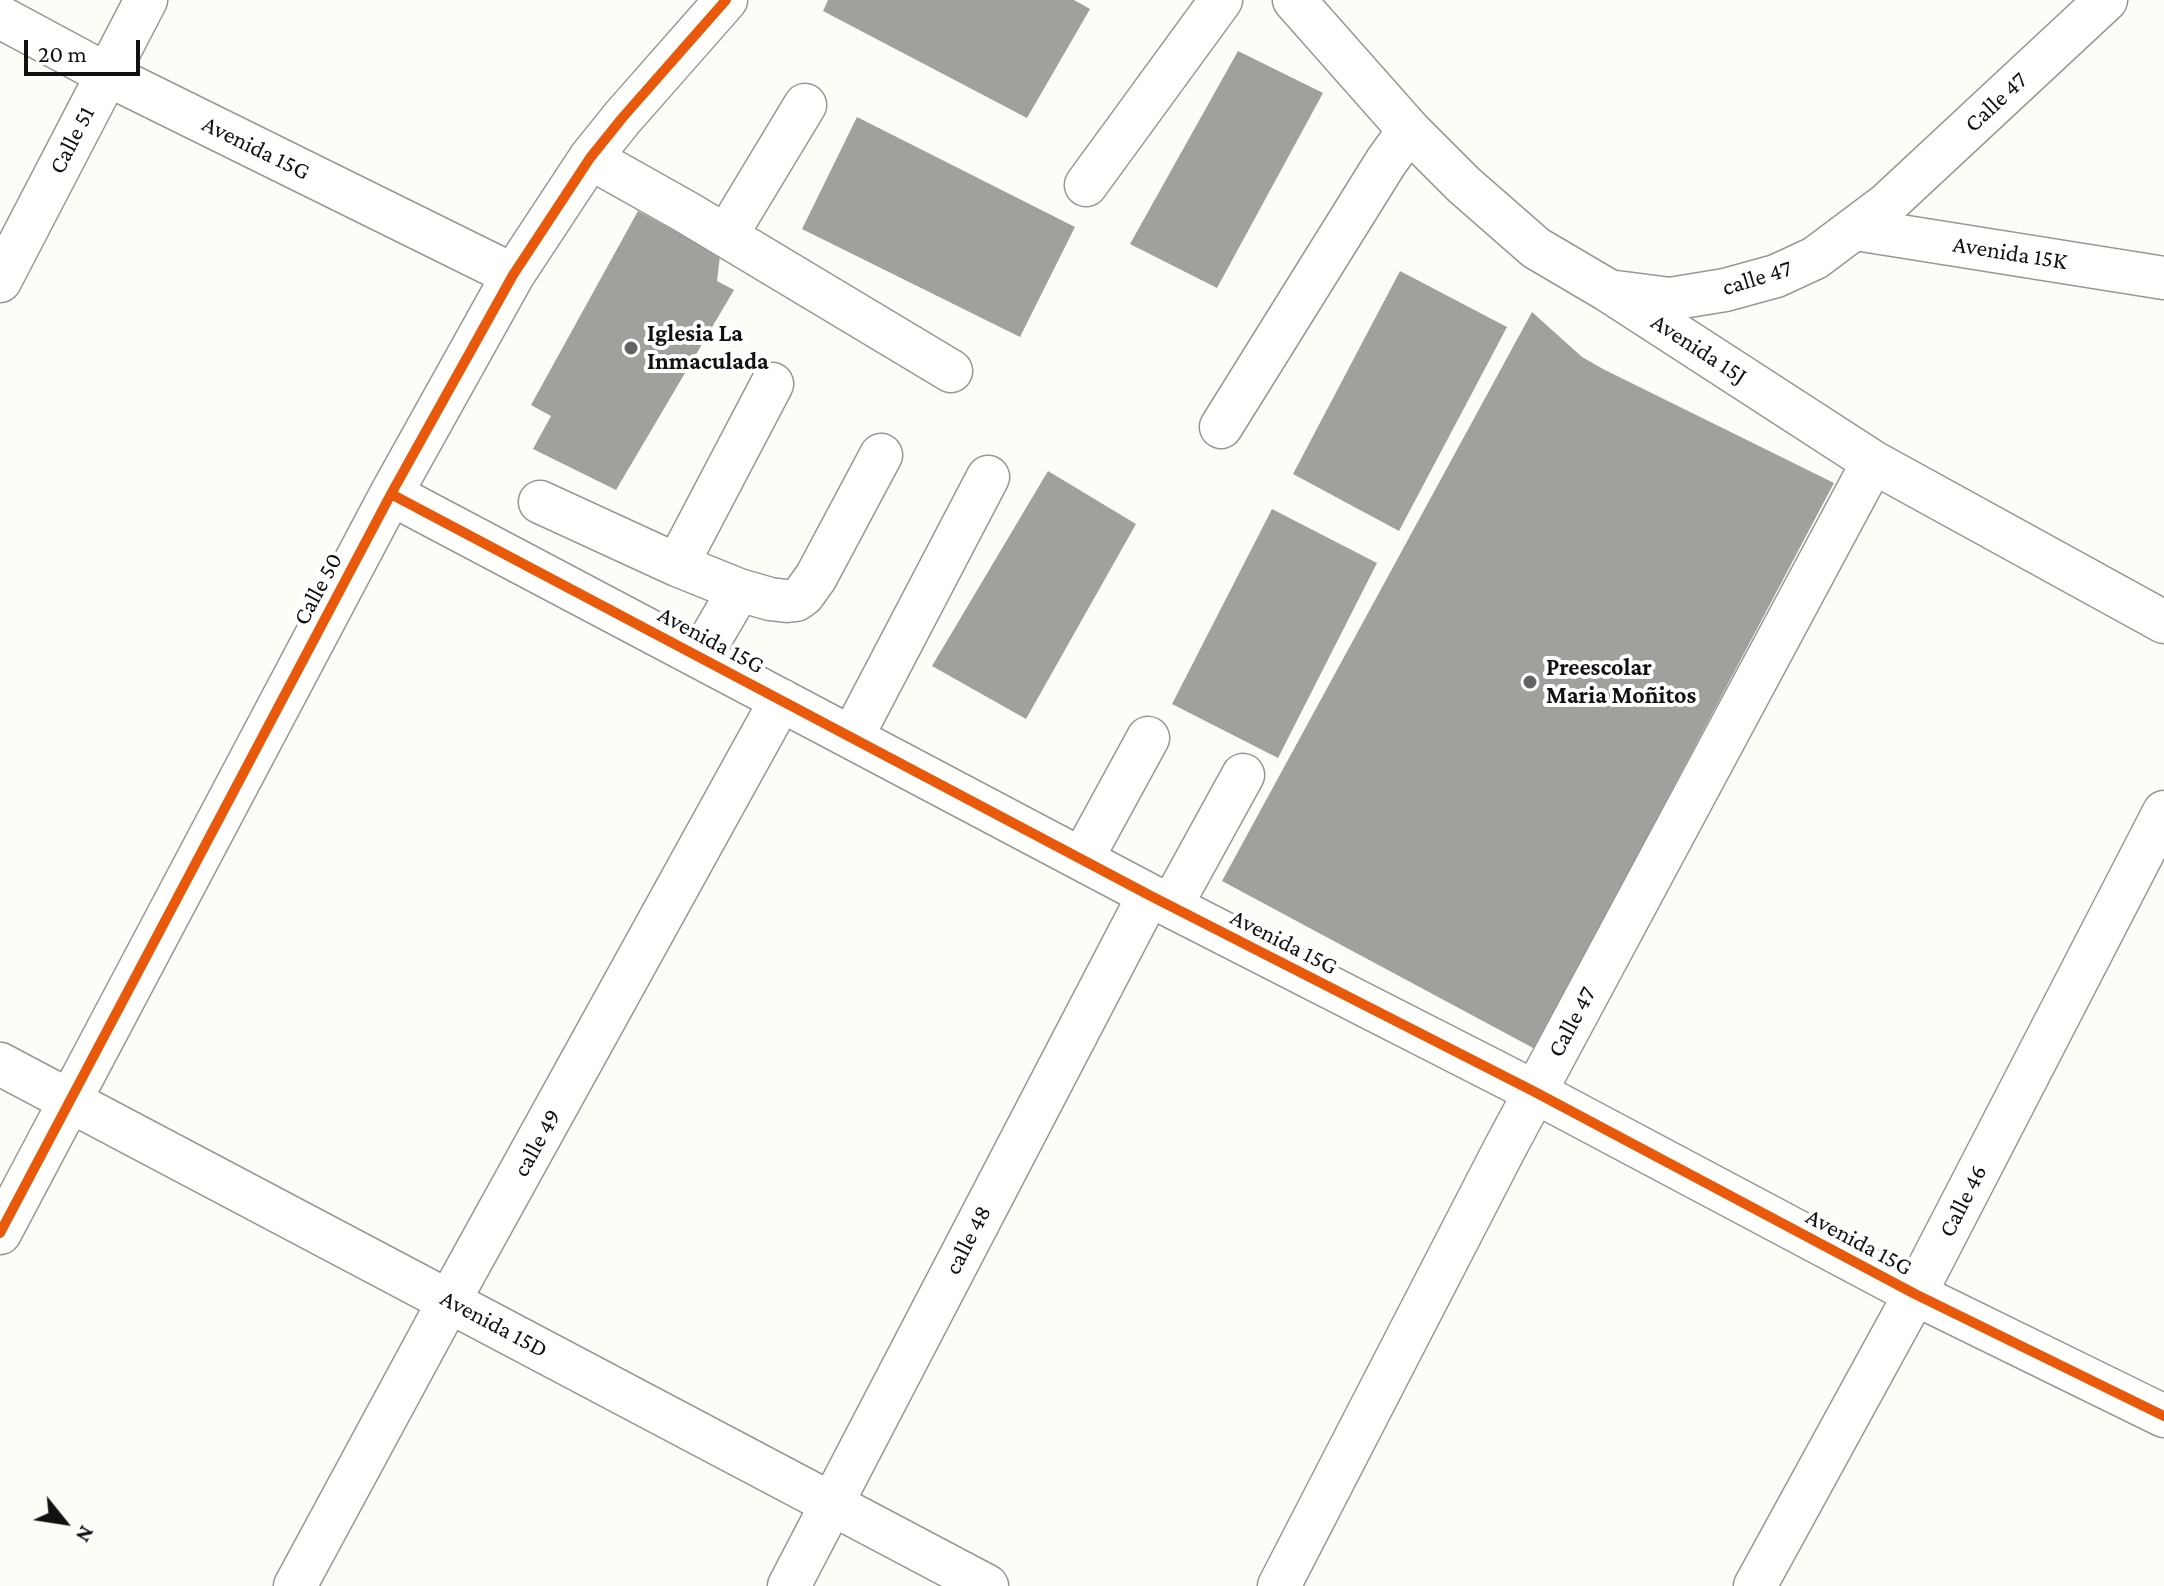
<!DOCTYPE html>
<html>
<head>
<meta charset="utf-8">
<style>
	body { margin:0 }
	#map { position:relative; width:2164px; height:1586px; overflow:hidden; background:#fcfdf7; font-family:"Crimson Pro",serif }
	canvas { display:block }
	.north { position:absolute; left:24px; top:1482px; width:80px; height:80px; -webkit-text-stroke:6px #fff; paint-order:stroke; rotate:120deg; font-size:22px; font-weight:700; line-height:32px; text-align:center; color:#111 }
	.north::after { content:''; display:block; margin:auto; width:28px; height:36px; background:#111; clip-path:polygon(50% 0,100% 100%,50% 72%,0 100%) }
	.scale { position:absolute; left:24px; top:40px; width:116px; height:36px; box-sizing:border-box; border:4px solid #111; border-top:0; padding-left:10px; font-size:24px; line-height:28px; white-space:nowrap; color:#111; -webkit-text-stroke:6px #fff; paint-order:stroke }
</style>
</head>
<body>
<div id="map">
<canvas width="2164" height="1586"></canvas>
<div class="north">N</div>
<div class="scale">20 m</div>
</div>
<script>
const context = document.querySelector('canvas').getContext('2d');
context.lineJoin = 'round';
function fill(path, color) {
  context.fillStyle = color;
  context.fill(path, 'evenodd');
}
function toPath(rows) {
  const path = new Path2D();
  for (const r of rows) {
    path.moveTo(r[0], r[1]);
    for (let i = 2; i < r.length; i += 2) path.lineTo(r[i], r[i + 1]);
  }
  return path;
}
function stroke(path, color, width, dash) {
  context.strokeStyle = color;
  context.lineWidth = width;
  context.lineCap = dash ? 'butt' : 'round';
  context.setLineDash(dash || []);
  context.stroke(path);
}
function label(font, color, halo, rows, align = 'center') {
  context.font = font + ' "Crimson Pro",serif';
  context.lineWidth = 8;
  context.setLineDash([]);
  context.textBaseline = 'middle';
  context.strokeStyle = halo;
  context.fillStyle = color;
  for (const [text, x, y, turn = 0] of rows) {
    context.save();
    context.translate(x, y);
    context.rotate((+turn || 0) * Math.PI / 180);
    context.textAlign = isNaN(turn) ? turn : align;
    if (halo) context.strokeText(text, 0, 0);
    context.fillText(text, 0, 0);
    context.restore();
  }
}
fill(toPath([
	[828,0,1074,0,1090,9,1027,118,823,11],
	[1238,51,1323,93,1217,288,1130,244],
	[857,117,1075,227,1020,337,802,229],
	[638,211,720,256,717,281,734,290,616,490,533,449,551,416,531,405],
	[1400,271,1507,327,1399,531,1293,474],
	[1532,312,1582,357,1603,369,1834,483,1535,1049,1222,881],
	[1048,471,1136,524,1026,719,932,666],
	[1272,509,1377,563,1278,758,1172,704]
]), '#a0a09c');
const minor = toPath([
	[1294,0,1409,130,1464,185,1536,248,1609,291,1873,462,2164,622],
	[0,17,106,74,513,275],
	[590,158,686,212,951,371],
	[1086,185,1221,0],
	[1856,229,2164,278],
	[726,236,805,105],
	[0,281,146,0],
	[1616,292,1670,299,1725,290,1776,276,1815,258,1887,204,2106,0],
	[1221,427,1386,162,1409,130],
	[391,494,1149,895,1535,1092,1915,1294,2164,1416],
	[540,502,677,565,739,590,770,599,787,601,796,600,803,595,816,577,881,455],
	[677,565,772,384],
	[700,657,739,590],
	[852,737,988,477],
	[1082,859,1148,738],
	[1171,906,1243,775],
	[0,1064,987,1586],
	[0,1233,391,494,513,275,590,158,623,117,726,0],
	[295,1586,449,1301,781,700],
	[789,1586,1149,895],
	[1279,1586,1505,1148,1873,462],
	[1755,1586,1915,1294,2164,812]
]);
stroke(minor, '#979795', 45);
stroke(minor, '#fffffe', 42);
stroke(toPath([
	[391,494,1149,895,1535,1092,1915,1294,2164,1416],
	[0,1233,391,494,513,275,590,158,623,117,726,0]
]), '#e8590c', 10);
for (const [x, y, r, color] of [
	[631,348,8,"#636462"],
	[1530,682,8,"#636462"]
]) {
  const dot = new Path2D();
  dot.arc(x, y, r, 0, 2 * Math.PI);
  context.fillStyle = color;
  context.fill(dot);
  stroke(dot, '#fff', 3);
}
label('24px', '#111', '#fff', [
	["Calle 47",1996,102,-43],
	["Calle 51",72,140,-63],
	["Avenida 15G",256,148,26],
	["Avenida 15K",2010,253,9],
	["calle 47",1757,278,-17],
	["Avenida 15J",1699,349,33],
	["Calle 50",318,589,-62],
	["Avenida 15G",711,640,28],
	["Avenida 15G",1284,942,27],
	["Calle 47",1572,1022,-62],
	["calle 49",537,1143,-61],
	["Calle 46",1963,1201,-63],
	["calle 48",968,1240,-63],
	["Avenida 15G",1859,1242,28],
	["Avenida 15D",494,1324,28]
]);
label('bold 24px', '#111', '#fff', [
	["Iglesia La",647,334],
	["Inmaculada",647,362],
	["Preescolar",1546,668],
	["Maria Moñitos",1546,696]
], 'left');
</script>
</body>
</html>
